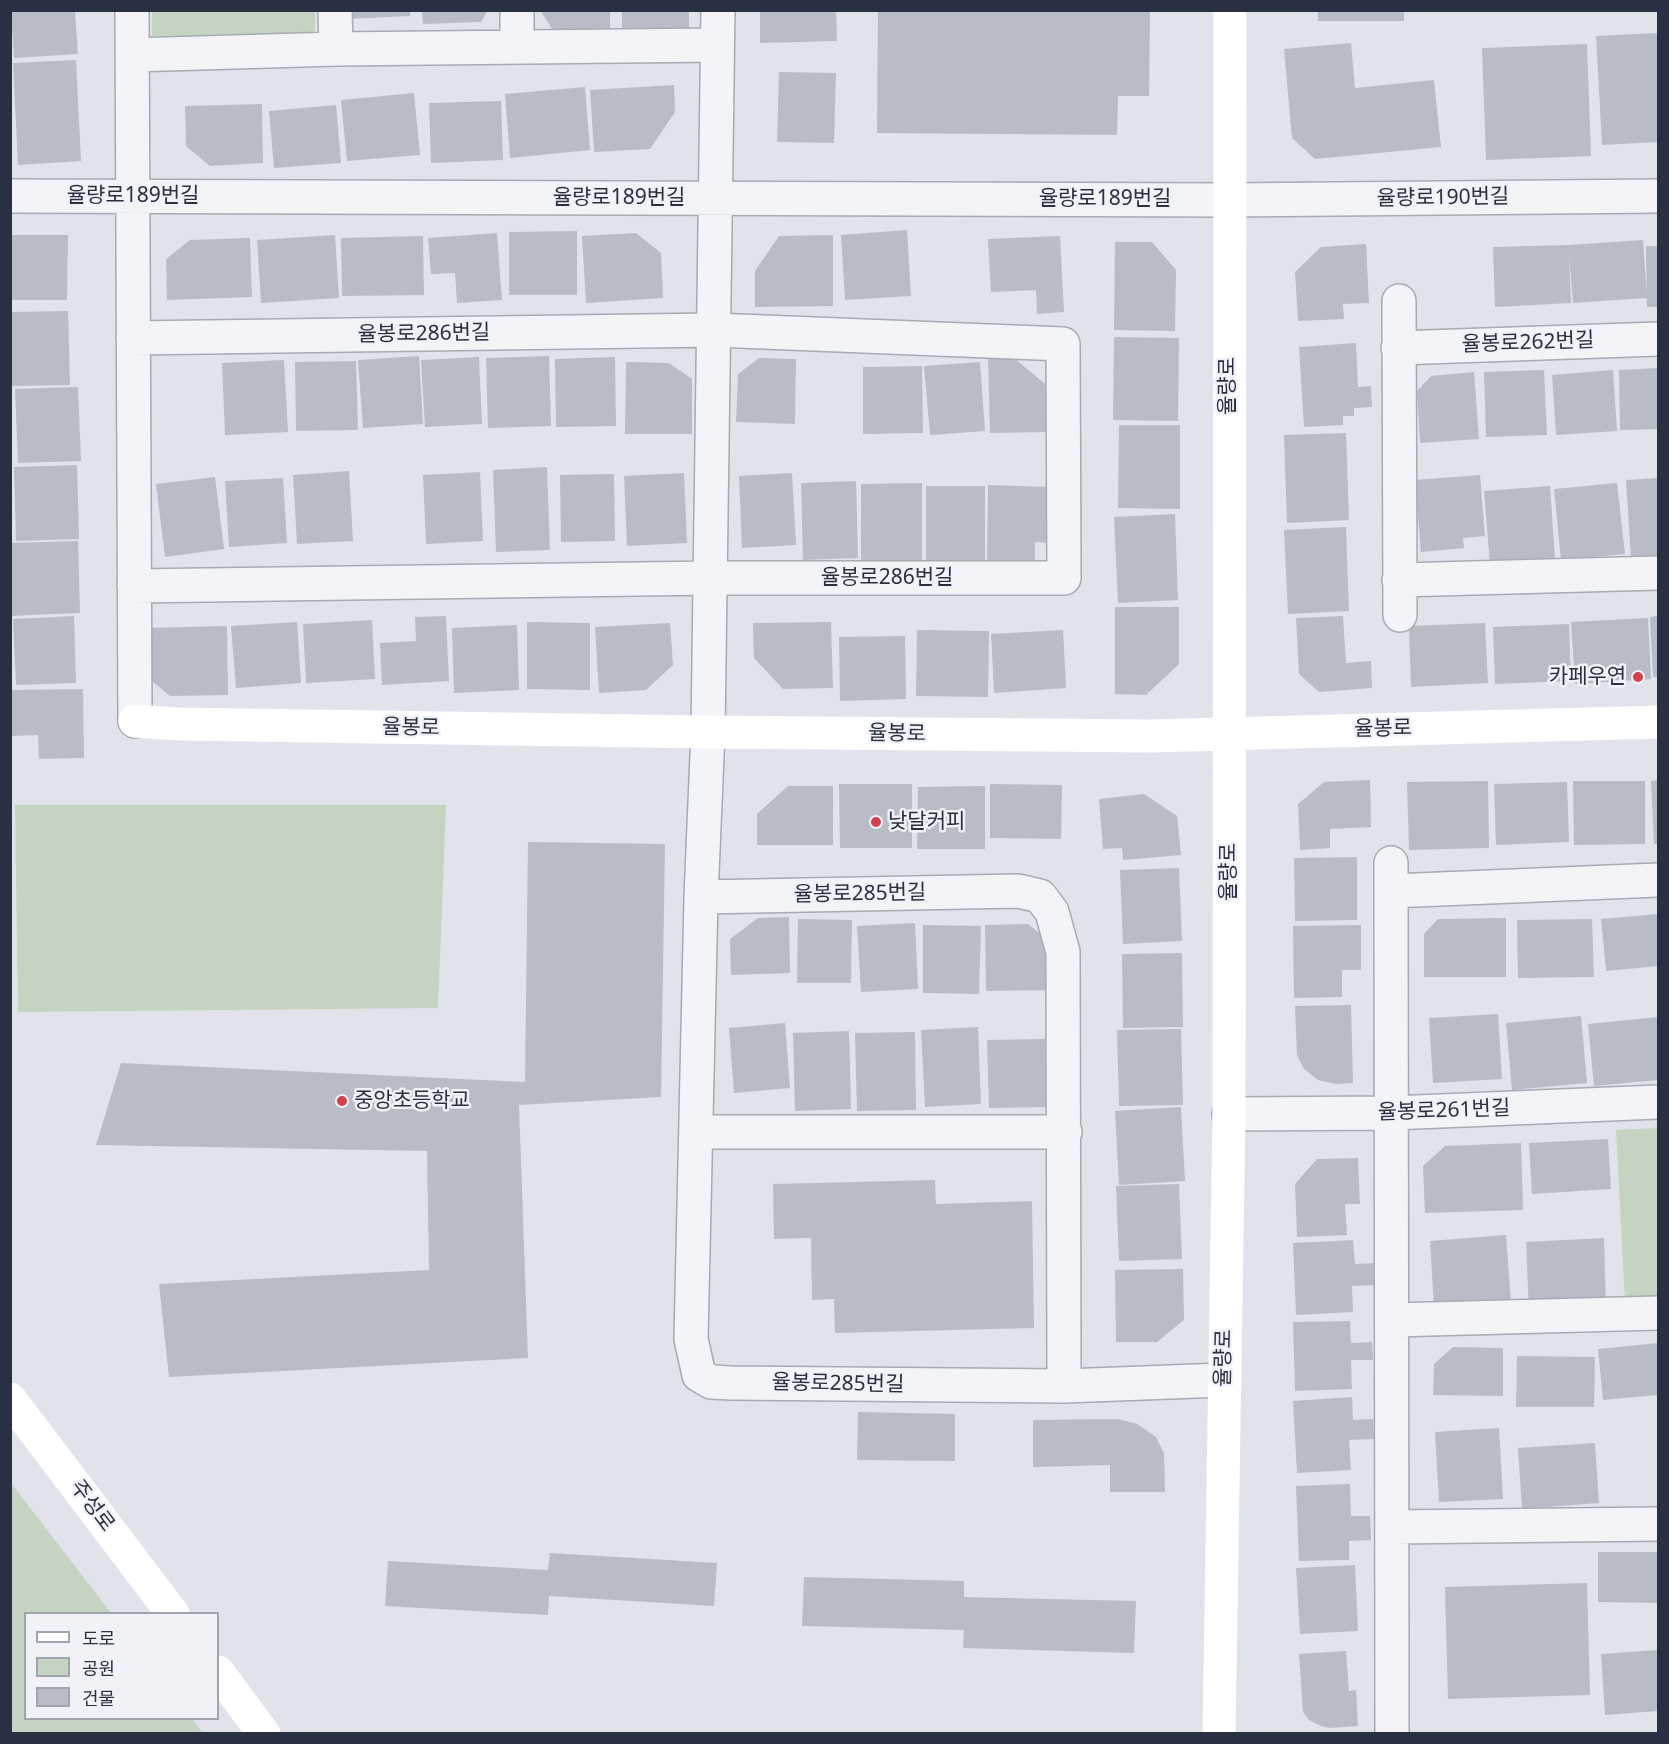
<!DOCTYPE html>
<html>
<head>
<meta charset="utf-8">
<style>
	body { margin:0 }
	#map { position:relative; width:1669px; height:1744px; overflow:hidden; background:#e0e3ea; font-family:"Noto Sans","Noto Sans KR",sans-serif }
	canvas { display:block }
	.frame { position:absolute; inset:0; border:12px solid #283042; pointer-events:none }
	.legend { position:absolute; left:24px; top:1612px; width:195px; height:108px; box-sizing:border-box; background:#f0f2f7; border:2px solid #a0a4af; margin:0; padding:8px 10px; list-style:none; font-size:18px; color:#283042 }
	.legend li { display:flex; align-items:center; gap:12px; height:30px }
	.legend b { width:30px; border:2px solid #a0a4af }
</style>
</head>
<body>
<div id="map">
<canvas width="1669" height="1744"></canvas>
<div class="frame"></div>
<ul class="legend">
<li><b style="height:8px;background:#fff"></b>도로</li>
<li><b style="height:16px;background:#c4d4c1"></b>공원</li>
<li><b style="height:16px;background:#b7bcc7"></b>건물</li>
</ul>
</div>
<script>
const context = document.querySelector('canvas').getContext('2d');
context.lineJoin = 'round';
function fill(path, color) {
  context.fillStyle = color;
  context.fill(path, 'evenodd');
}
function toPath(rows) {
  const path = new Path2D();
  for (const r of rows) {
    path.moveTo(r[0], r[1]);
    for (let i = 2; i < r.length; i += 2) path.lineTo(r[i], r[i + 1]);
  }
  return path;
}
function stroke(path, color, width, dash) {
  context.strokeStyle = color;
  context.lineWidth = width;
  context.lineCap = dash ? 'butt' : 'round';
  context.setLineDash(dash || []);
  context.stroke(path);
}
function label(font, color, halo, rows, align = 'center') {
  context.font = font + ' "Noto Sans","Noto Sans KR",sans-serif';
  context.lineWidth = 5;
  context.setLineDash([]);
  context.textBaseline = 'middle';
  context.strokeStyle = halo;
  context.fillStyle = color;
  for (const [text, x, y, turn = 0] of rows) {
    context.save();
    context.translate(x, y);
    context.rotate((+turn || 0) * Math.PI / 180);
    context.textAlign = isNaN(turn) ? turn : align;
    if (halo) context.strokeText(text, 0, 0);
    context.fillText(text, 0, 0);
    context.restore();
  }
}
fill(toPath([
	[152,11,315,11,315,37,152,39],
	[15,805,446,805,438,1008,18,1012],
	[1658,1128,1658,1299,1625,1301,1616,1130],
	[11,1483,111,1613,26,1614,26,1718,192,1719,203,1733,11,1733]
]), '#c4d4c1');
fill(toPath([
	[11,10,75,10,78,54,14,58],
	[346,10,410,10,410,16,346,19],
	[422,10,488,10,481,22,423,24],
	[540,10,610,10,610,28,553,30],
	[622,10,689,10,689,29,622,32],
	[760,10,836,10,837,41,760,43],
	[878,10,1150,10,1149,96,1118,96,1117,135,877,133],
	[1318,10,1404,10,1404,21,1318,21],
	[1658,33,1658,142,1602,145,1596,36],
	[1351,43,1355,88,1434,80,1441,147,1315,159,1292,138,1284,49],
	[1587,44,1591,156,1486,160,1482,48],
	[76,60,81,161,18,165,13,63],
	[779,72,836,73,834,143,777,142],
	[674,85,675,112,650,149,594,152,590,90],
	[585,87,590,150,510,158,505,94],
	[414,93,420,155,347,161,341,100],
	[501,101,503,160,431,163,429,103],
	[262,104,263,163,210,166,186,146,185,106],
	[336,105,341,163,274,168,269,111],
	[907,230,911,296,845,300,841,235],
	[577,231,577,295,509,295,509,232],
	[497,233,502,300,457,303,455,273,431,274,428,238],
	[636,233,661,253,663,298,586,303,582,236],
	[10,235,68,235,67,300,10,300],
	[335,235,339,298,261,303,257,240],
	[833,235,833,306,755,307,755,271,779,236],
	[423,236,424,295,342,296,341,238],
	[1060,236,1064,312,1037,314,1036,290,991,292,988,239],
	[250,238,252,297,167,300,166,259,190,240],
	[1643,240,1647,298,1573,303,1569,255,1571,303,1495,307,1493,247,1568,245],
	[1115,242,1152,242,1176,270,1175,331,1114,330],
	[1366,244,1369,303,1343,304,1344,319,1298,321,1295,272,1321,247],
	[1646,246,1658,246,1658,307,1647,307],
	[68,311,70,385,10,386,10,312],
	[1114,337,1179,338,1178,421,1113,420],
	[1356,343,1358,387,1371,386,1372,407,1354,408,1354,416,1343,416,1343,425,1304,427,1299,347],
	[419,356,423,424,363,428,358,360],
	[549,356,551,426,488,428,486,358],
	[479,357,482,424,425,427,421,360],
	[615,357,616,426,556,427,555,359],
	[759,358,796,359,795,424,736,422,738,374],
	[1014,358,1051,389,1052,432,990,433,988,359],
	[284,360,288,432,225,435,222,363],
	[356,361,358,430,296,431,295,362],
	[626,362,669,363,692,379,692,434,625,434],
	[980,362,985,431,930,435,924,366],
	[922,366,923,433,863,434,863,367],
	[1658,368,1658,429,1620,430,1619,370],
	[1544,370,1547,435,1486,437,1484,372],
	[1613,370,1617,431,1556,435,1552,375],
	[1474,372,1479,439,1420,443,1417,391,1431,376],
	[78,387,81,461,18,463,15,389],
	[1119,425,1180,425,1180,509,1118,508],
	[1346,433,1349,520,1287,523,1284,435],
	[77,465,79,539,16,541,14,467],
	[547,467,550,550,496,552,493,470],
	[349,471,353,541,297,544,293,475],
	[480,472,483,541,426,544,423,475],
	[684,473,687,543,627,546,624,476],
	[792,473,796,545,742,548,739,476],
	[614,474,615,541,561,542,560,475],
	[1480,475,1485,536,1463,538,1464,548,1421,552,1415,480],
	[215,477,224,549,165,557,156,484],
	[283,478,287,543,229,547,225,481],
	[1658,478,1658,557,1631,558,1626,480],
	[856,481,858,558,803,560,801,483],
	[922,483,922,561,861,561,861,484],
	[1617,483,1625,554,1561,560,1554,489],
	[988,485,1052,487,1051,543,1035,542,1035,566,987,565],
	[926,486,985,486,985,563,926,563],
	[1550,486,1555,559,1490,564,1484,491],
	[1175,514,1178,600,1118,603,1114,517],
	[1346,527,1349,611,1288,614,1284,530],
	[78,541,80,613,10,616,10,543],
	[1115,607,1179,607,1179,664,1146,695,1115,694],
	[74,616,76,683,16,685,13,619],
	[446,616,449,681,382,685,380,643,416,641,415,617],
	[1343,616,1346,663,1371,661,1372,688,1319,692,1299,674,1296,618],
	[1658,616,1658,677,1653,677,1650,617],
	[1648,618,1651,679,1575,684,1571,622],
	[372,620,375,679,306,683,303,624],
	[297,622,301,683,236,688,231,626],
	[527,622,590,623,590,690,527,689],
	[831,622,833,688,783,689,754,658,753,623],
	[670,623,673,665,646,690,599,693,595,627],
	[1485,623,1488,683,1411,687,1409,626],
	[1569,624,1571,681,1495,684,1493,627],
	[517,625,519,690,454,693,452,628],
	[227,626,228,695,170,696,147,677,146,628],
	[917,630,989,631,988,697,916,696],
	[1063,630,1066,688,994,693,991,634],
	[905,636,906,699,840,701,839,637],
	[83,689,84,758,39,759,38,735,10,736,10,690],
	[1370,780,1371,827,1330,829,1330,848,1300,850,1298,804,1324,782],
	[1658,780,1658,844,1654,844,1651,781],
	[1488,781,1489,848,1409,850,1407,782],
	[1573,781,1645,781,1645,844,1574,845],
	[1567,782,1569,842,1496,845,1494,784],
	[839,784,912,784,912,848,840,848],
	[990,784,1062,785,1061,839,990,838],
	[788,786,833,786,833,845,757,845,757,814],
	[985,786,985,849,917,849,918,787],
	[1144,794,1177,816,1181,855,1123,860,1122,848,1103,849,1099,799],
	[528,842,665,844,661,1097,519,1105,528,1358,169,1377,159,1284,429,1270,427,1151,96,1145,121,1063,525,1082],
	[1357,857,1357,920,1295,921,1294,858],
	[1179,868,1182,941,1123,944,1120,870],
	[1658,914,1658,966,1606,971,1601,919],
	[789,917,790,973,731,975,730,939,758,918],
	[1506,918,1506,977,1424,977,1424,934,1438,919],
	[798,919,852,920,851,983,797,983],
	[1592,919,1594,977,1518,978,1517,920],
	[915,923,918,989,861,992,857,926],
	[1028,924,1050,941,1051,990,986,991,985,925],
	[923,925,981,926,979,994,923,993],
	[1361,925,1361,970,1342,970,1342,997,1294,998,1293,926],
	[1182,953,1183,1027,1123,1028,1122,954],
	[1351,1005,1353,1083,1336,1084,1318,1080,1304,1069,1297,1055,1295,1006],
	[1498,1014,1502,1079,1433,1083,1429,1018],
	[1581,1016,1587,1083,1512,1090,1506,1023],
	[1658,1017,1658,1080,1594,1086,1588,1024],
	[785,1023,790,1088,734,1093,729,1028],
	[978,1027,981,1104,925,1107,921,1030],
	[1181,1029,1183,1105,1119,1106,1117,1030],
	[849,1031,851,1109,795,1111,793,1033],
	[915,1032,916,1110,857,1111,855,1033],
	[1045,1039,1046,1107,989,1108,987,1040],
	[1181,1107,1185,1181,1119,1185,1115,1111],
	[1608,1139,1611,1189,1532,1194,1529,1143],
	[1521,1143,1523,1210,1425,1213,1423,1166,1445,1146],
	[1358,1158,1360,1204,1345,1204,1347,1235,1297,1237,1295,1184,1317,1159],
	[935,1180,936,1204,1032,1201,1034,1328,835,1333,834,1299,812,1300,811,1238,774,1239,773,1184],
	[1179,1184,1182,1259,1119,1261,1116,1186],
	[1506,1235,1511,1302,1434,1308,1430,1241],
	[1604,1238,1606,1308,1529,1311,1526,1242],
	[1353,1240,1355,1264,1377,1263,1378,1285,1352,1286,1353,1312,1296,1315,1293,1243],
	[1183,1269,1184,1320,1157,1342,1116,1342,1115,1270],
	[1350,1321,1351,1343,1372,1342,1373,1360,1351,1360,1352,1389,1295,1391,1293,1322],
	[1658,1343,1658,1395,1603,1400,1598,1349],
	[1453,1347,1503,1348,1503,1396,1433,1395,1434,1364],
	[1517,1356,1595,1357,1594,1407,1516,1407],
	[1352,1397,1353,1420,1373,1419,1374,1439,1349,1440,1351,1470,1297,1473,1293,1401],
	[858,1412,955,1414,955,1461,857,1460],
	[1118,1419,1137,1424,1156,1437,1164,1453,1165,1492,1110,1492,1110,1465,1033,1467,1033,1420],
	[1499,1428,1503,1499,1439,1502,1435,1432],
	[1595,1443,1599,1503,1522,1509,1518,1448],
	[1350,1484,1351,1516,1370,1516,1371,1540,1349,1541,1349,1560,1299,1561,1296,1486],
	[1598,1552,1658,1552,1658,1603,1598,1602],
	[550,1553,717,1563,714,1606,549,1596,548,1615,385,1606,388,1561,548,1570],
	[1355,1565,1358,1631,1300,1634,1296,1568],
	[804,1577,964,1581,964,1597,1136,1601,1134,1653,963,1648,964,1630,802,1626],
	[1587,1583,1590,1695,1448,1699,1445,1587],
	[1658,1650,1658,1711,1605,1715,1601,1654],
	[1346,1651,1349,1691,1356,1690,1358,1726,1329,1728,1321,1726,1309,1720,1303,1712,1299,1654]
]), '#b7bcc7');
const street = toPath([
	[132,10,135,721],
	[335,10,336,49],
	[517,10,517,47],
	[718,10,708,732,701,897,691,1339,699,1375,711,1382,731,1383,1064,1386,1223,1380],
	[132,55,336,49,717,45],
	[10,196,1228,200,1658,196],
	[1399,301,1400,615],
	[133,338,714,330,1063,344,1064,578,711,578,134,586],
	[1398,348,1658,339],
	[1399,580,1658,573],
	[1391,863,1392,1734],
	[1392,891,1658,880],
	[701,897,1018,891,1040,896,1052,912,1063,952,1064,1386],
	[1229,1114,1392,1113,1658,1102],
	[697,1132,1065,1132],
	[1392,1320,1658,1313],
	[1392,1527,1658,1524]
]);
stroke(street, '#a5aab4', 36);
stroke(street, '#f3f4f8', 33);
stroke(toPath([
	[135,721,178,724,708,732,1151,736,1658,722],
	[10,1399,173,1614],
	[218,1672,264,1734],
	[1219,1734,1229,1114,1230,10]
]), '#fff', 33);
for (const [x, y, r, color] of [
	[1638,677,6,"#d4404c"],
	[876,822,6,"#d4404c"],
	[342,1101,6,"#d4404c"]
]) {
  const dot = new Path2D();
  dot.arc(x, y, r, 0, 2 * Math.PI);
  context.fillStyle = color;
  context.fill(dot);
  stroke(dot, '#f0f2f7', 2);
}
label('21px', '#283042', '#f0f2f7', [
	["율량로189번길",133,196],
	["율량로189번길",619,198],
	["율량로190번길",1443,198,-1],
	["율량로189번길",1105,199],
	["율봉로286번길",424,334,-1],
	["율봉로262번길",1528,343,-2],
	["율량로",1228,386,-90],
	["율봉로286번길",887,578],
	["율봉로",411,728,1],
	["율봉로",1383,729,-1],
	["율봉로",897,734,1],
	["율량로",1229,872,-90],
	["율봉로285번길",860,894,-1],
	["율봉로261번길",1444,1111,-2],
	["율량로",1224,1358,-89],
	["율봉로285번길",838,1384,1],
	["주성로",92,1506,53]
]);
label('21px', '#283042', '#f0f2f7', [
	["카페우연",1626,677,"right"],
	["낮달커피",888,822],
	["중앙초등학교",354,1101]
], 'left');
</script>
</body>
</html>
